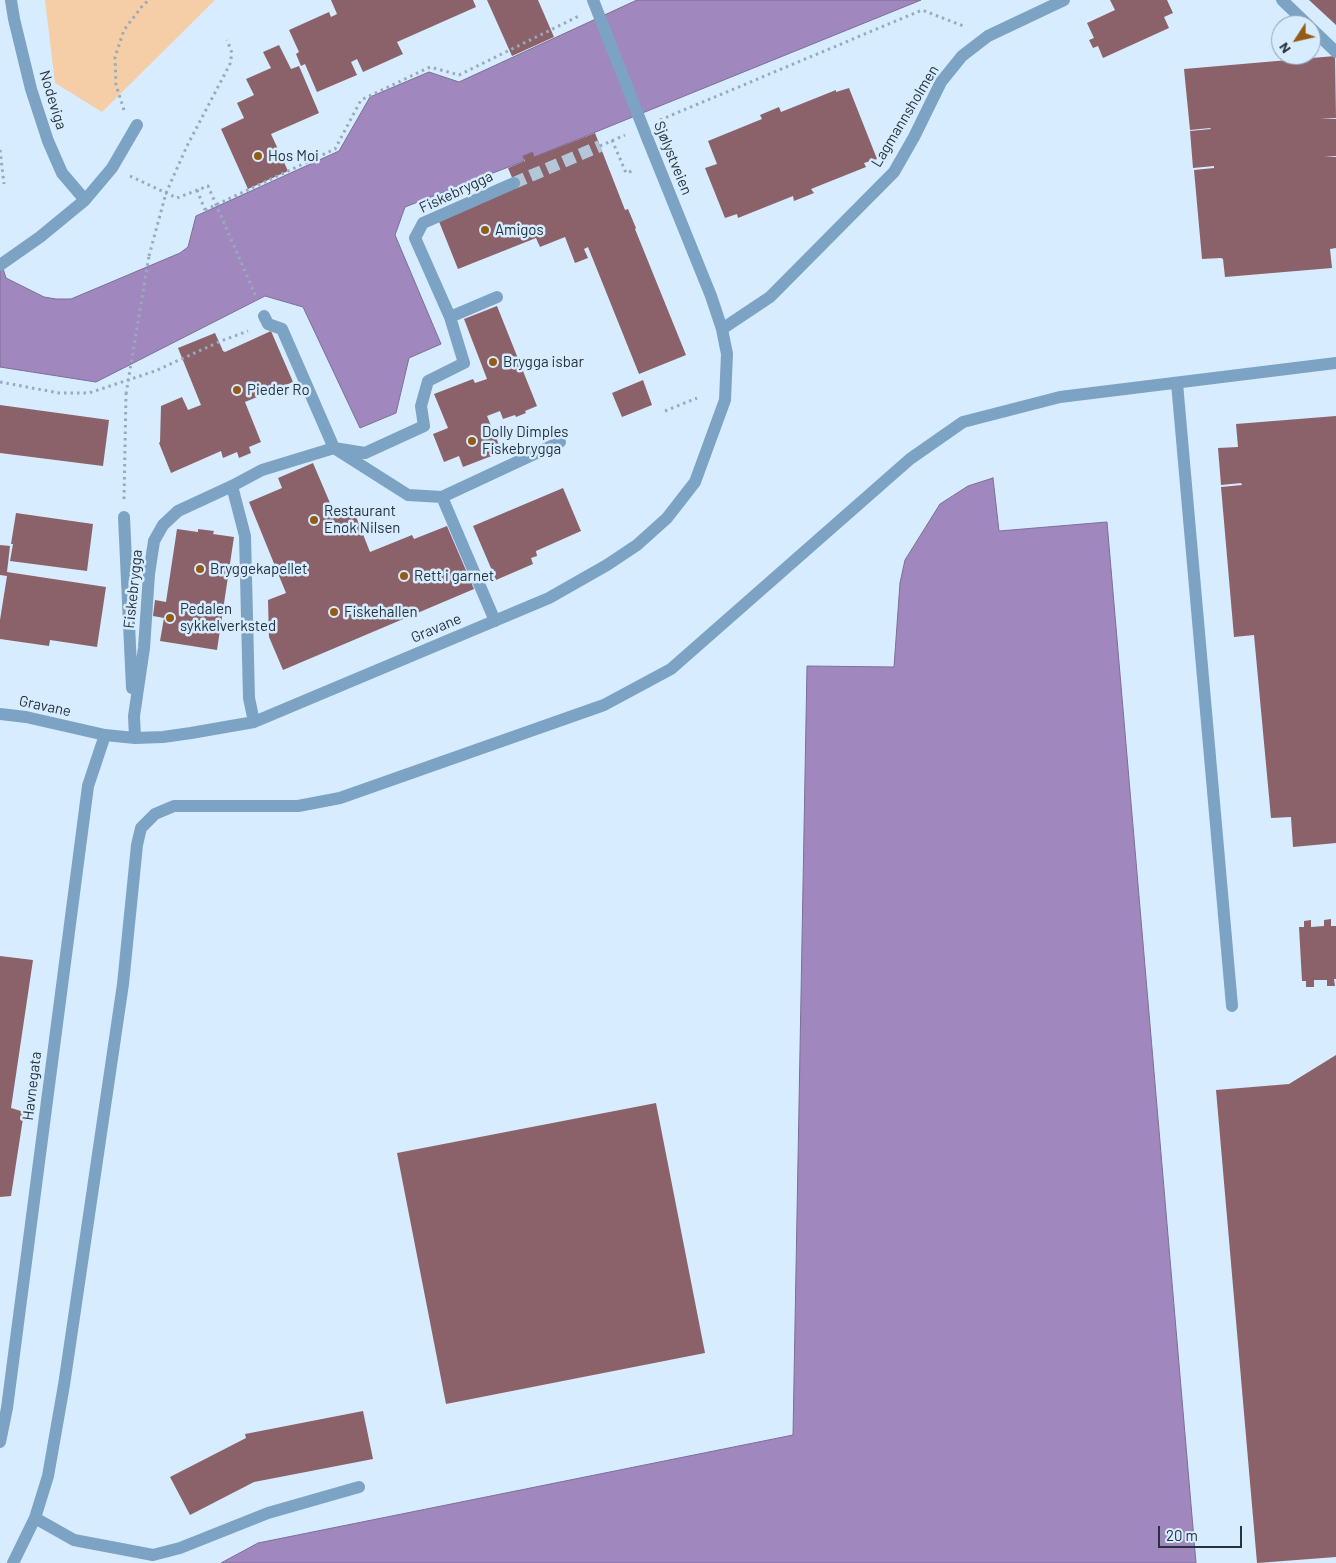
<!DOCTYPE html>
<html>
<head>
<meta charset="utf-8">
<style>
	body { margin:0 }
	#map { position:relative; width:1336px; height:1563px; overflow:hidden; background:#d7ecfe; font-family:Barlow,sans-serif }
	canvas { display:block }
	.north { position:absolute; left:1271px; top:15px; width:50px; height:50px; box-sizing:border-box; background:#d7ecfe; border:1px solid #90a2b2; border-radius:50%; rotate:235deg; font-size:14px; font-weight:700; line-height:20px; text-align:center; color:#25333f }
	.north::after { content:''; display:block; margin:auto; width:18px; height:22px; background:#945b17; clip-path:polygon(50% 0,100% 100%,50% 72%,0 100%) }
	.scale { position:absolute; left:1158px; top:1526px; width:84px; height:22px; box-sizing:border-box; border:2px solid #25333f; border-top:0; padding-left:6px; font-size:15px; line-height:18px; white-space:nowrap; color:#25333f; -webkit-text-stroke:4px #d7ecfe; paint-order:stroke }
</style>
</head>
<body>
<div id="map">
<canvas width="1336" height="1563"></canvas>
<div class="north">N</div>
<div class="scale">20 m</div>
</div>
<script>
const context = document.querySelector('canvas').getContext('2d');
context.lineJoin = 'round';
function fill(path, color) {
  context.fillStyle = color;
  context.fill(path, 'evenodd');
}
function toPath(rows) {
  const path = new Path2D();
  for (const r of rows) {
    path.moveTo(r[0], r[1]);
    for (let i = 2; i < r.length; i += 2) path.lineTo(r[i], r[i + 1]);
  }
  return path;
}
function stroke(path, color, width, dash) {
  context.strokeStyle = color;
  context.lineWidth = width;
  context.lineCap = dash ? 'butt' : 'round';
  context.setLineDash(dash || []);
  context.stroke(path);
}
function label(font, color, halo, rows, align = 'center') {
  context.font = font + ' Barlow,sans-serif';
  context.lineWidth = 5;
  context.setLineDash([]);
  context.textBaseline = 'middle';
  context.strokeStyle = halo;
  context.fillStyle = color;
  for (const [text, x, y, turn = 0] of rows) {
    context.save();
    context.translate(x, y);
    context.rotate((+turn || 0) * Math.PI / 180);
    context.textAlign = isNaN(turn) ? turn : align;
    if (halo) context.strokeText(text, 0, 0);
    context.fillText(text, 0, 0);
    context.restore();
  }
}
fill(toPath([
	[45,0,215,0,102,112,55,83]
]), '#f5cda7');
const water = toPath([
	[637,0,921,0,534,157,532,152,523,156,524,161,405,207,395,235,441,344,409,358,396,413,360,428,303,307,265,296,96,382,0,367,0,259,6,278,44,297,56,299,71,299,180,253,188,247,196,216,339,151,370,97,429,72,459,82,637,0],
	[993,478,999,531,1107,522,1196,1563,221,1563,258,1543,793,1435,807,666,894,667,900,583,905,560,940,504,968,486,993,478]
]);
fill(water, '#a087be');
stroke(water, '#7b6e98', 1);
fill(toPath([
	[331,0,473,0,476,7,397,42,403,54,363,72,357,59,351,62,357,75,317,92,305,64,301,66,296,54,299,52,289,30,329,12,331,17,337,14],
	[487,0,538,0,554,37,512,56],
	[1110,0,1167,0,1173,13,1164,17,1169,28,1103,58,1098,46,1093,48,1089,40,1094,38,1087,23,1115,10],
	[1309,0,1336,0,1336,25],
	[279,45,291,69,299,66,319,113,271,134,288,171,248,189,221,129,244,118,237,103,254,95,246,79,271,68,263,52],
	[1335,56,1336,118,1320,119,1336,119,1336,156,1324,157,1336,157,1336,248,1330,249,1332,268,1225,277,1223,259,1221,258,1202,259,1194,170,1214,168,1214,166,1193,168,1190,131,1211,129,1210,128,1190,130,1184,69],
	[849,88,877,159,864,163,866,167,811,189,814,193,794,201,793,196,738,218,737,214,725,218,705,168,717,164,708,141,762,119,760,115,779,107,781,112,836,90,836,92],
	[595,133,625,210,628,209,636,228,635,229,686,355,639,374,588,247,584,249,588,258,575,263,565,237,540,247,536,238,458,269,438,219,516,187,508,168,525,161,523,156,533,152,534,157],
	[497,306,537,406,525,411,526,413,516,417,515,415,503,419,500,411,487,416,502,452,463,467,459,456,444,462,433,434,448,428,434,394,473,379,475,383,487,379,464,319],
	[271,331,293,382,245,402,261,442,249,447,251,453,239,458,237,452,223,458,221,451,171,473,159,443,160,442,161,406,182,397,188,410,201,405,178,348,215,333,223,351,225,352],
	[643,380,652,405,622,417,612,393],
	[0,405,109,420,103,466,0,453],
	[1336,416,1336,843,1293,847,1291,817,1271,818,1254,635,1234,637,1221,487,1242,485,1241,483,1221,485,1218,448,1238,447,1236,424],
	[313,463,336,517,353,509,370,552,412,535,414,539,447,526,474,589,283,670,269,637,268,600,286,593,249,502,282,488,278,478],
	[563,488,581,531,536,551,537,556,531,558,533,564,496,580,473,526],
	[16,513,93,524,87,571,10,561,13,544,11,544],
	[177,529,198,532,198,529,214,531,213,534,234,537,217,650,160,641,164,618,153,616,155,600,166,602],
	[0,545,10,546,7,572,106,587,97,647,50,640,49,646,0,639,0,620,7,576,0,575],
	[1331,919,1331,926,1336,926,1336,979,1334,979,1335,986,1327,986,1327,980,1314,980,1314,987,1306,987,1306,981,1302,981,1299,927,1304,927,1304,921,1311,920,1311,927,1324,926,1324,920],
	[0,956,33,960,11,1108,24,1112,11,1196,0,1197],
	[1336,1055,1336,1557,1257,1563,1216,1090,1289,1084],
	[656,1103,705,1353,446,1404,397,1153],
	[363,1411,373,1459,254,1482,190,1515,170,1477,246,1438,245,1434]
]), '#8c626a');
stroke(toPath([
	[514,183,600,146]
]), '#b3c7d8', 12, [12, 6]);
stroke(toPath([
	[124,110,116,85,115,57,124,30,143,5,149,0],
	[660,120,922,10,966,27],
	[612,140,626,173,635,170],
	[600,146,625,135],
	[0,150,4,184],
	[130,176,177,198,208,186,257,299],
	[197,190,205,210],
	[149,256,166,193,187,146,230,64,232,53,227,40],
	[0,382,59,393,89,393,155,371,221,341,248,331],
	[665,411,697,398],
	[124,499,126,394]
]), '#98abbb', 3, [2.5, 4]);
stroke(toPath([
	[11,0,14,19,31,89,48,141,62,173,85,200],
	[1282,0,1308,25],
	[1311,28,1336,52],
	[0,265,40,237,85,200,112,168,137,125],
	[264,316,268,324,282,329,334,448,408,495,442,497,560,442],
	[450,317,415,238,423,223,514,183],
	[722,329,770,297,894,172,914,137,941,82,962,56,988,36,1064,0],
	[1177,383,1232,1006],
	[232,486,245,536,249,698,254,722],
	[442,497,495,621],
	[124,517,132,688],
	[0,714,26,717,105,735,135,738,163,737,191,733,254,722,549,598,607,565,637,545,667,518,695,482,725,400,727,354,722,329,711,296,648,140],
	[135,738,134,716,144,648,149,574,154,541,163,525,178,511,232,486,262,470,334,448,365,453,424,426,421,406,428,381,464,363,450,317,497,297],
	[0,1442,7,1408,88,786,105,735],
	[35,1518,74,1540,153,1555,180,1548,268,1513,359,1487],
	[13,1563,35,1518,48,1476,64,1385,123,984,137,845,141,828,155,814,174,806,298,806,340,798,604,705,671,669,910,459,963,422,1060,397,1336,363]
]), '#7da3c4', 12);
stroke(toPath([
	[205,210,335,149,361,100,430,67,459,75,579,16],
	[126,394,149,256]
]), '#98abbb', 3, [2.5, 4]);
stroke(toPath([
	[593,0,648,140]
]), '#7da3c4', 12);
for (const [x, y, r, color] of [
	[258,156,5,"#945b17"],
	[485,230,5,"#945b17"],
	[493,362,5,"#945b17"],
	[237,390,5,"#945b17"],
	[472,441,5,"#945b17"],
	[314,520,5,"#945b17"],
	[200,569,5,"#945b17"],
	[404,576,5,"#945b17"],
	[334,612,5,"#945b17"],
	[170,618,5,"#945b17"]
]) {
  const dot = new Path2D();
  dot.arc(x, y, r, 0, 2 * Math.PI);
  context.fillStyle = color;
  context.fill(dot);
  stroke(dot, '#d7ecfe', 2);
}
label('15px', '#25333f', '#d7ecfe', [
	["Nodeviga",53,100,73],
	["Lagmannsholmen",905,116,-59],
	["Sjølystveien",673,158,68],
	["Fiskebrygga",456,192,-25],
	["Fiskebrygga",133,589,-84],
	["Gravane",436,628,-23],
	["Gravane",45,706,12],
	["Havnegata",32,1086,-83]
]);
label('15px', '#25333f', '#d7ecfe', [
	["Hos Moi",268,156],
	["Amigos",495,230],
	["Brygga isbar",503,362],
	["Pieder Ro",247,390],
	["Dolly Dimples",482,432],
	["Fiskebrygga",482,449],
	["Restaurant",324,511],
	["Enok Nilsen",324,528],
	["Bryggekapellet",210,569],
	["Rett i garnet",414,576],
	["Pedalen",180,609],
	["sykkelverksted",180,626],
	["Fiskehallen",344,612]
], 'left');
</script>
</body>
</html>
